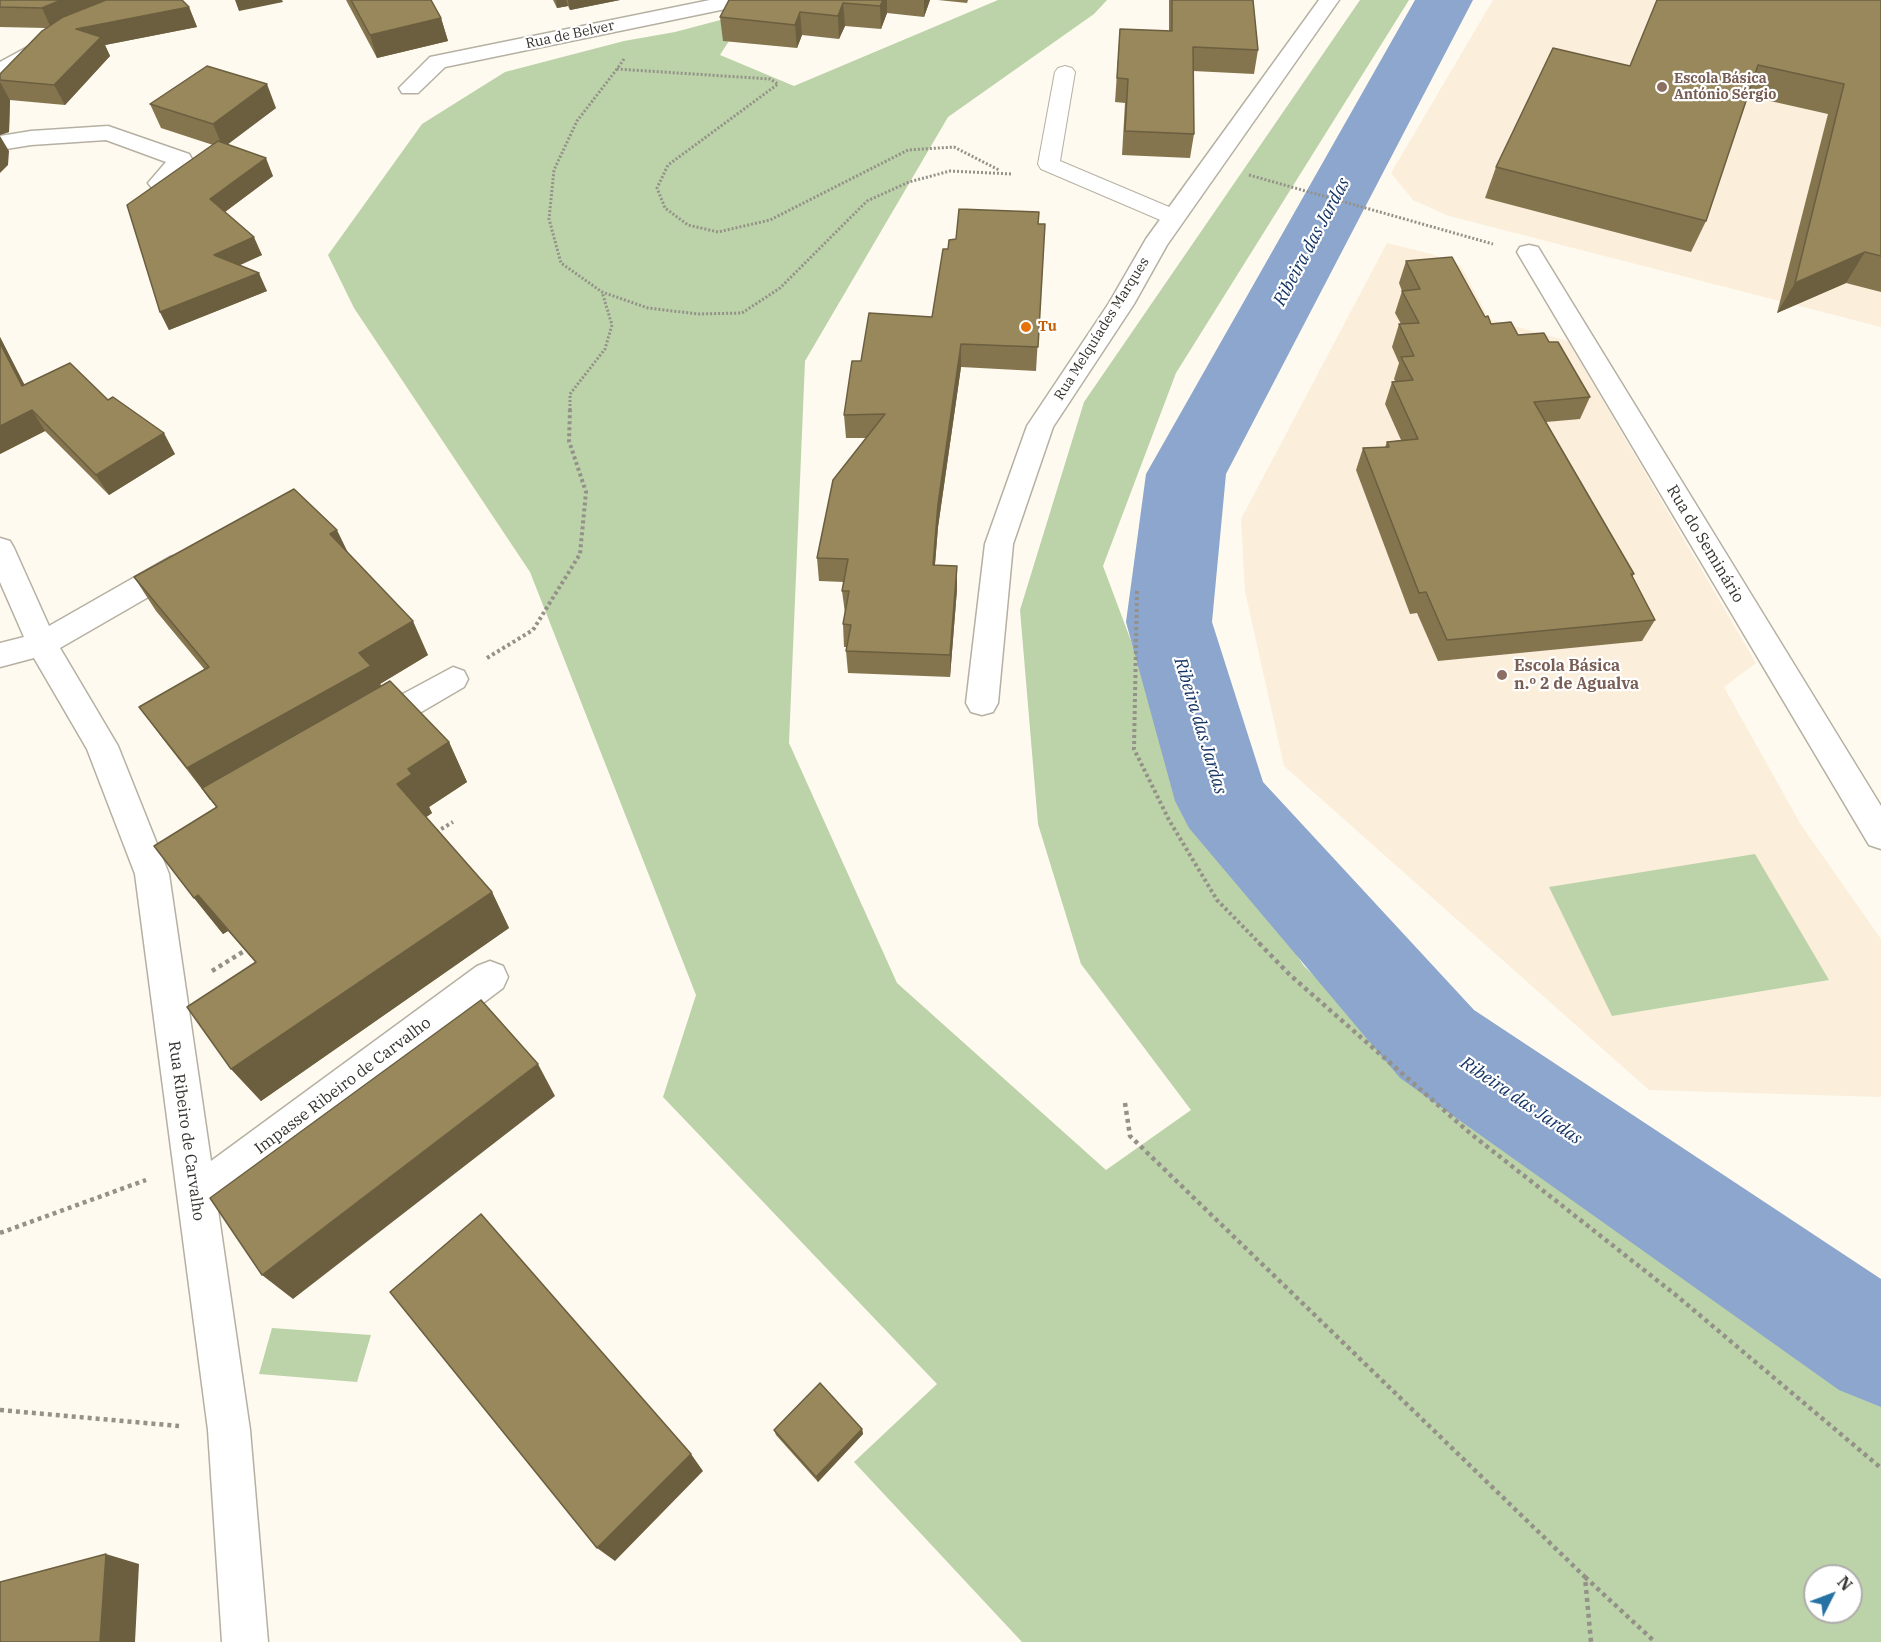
<!DOCTYPE html>
<html>
<head>
<meta charset="utf-8">
<style>
	body { margin:0 }
	#map { position:relative; width:1881px; height:1642px; overflow:hidden; background:#fefaef; font-family:"IBM Plex Serif",serif }
	canvas { display:block }
	.north { position:absolute; left:1803px; top:1564px; width:60px; height:60px; box-sizing:border-box; background:#fff; border:2px solid #aeadab; border-radius:50%; rotate:48deg; font-size:16px; font-weight:700; line-height:24px; text-align:center; color:#35332e }
	.north::after { content:''; display:block; margin:auto; width:21px; height:27px; background:#2772a5; clip-path:polygon(50% 0,100% 100%,50% 72%,0 100%) }
</style>
</head>
<body>
<div id="map">
<canvas width="1881" height="1642"></canvas>
<div class="north">N</div>
</div>
<script>
const context = document.querySelector('canvas').getContext('2d');
context.lineJoin = 'round';
function fill(path, color) {
  context.fillStyle = color;
  context.fill(path, 'evenodd');
}
function toPath(rows) {
  const path = new Path2D();
  for (const r of rows) {
    path.moveTo(r[0], r[1]);
    for (let i = 2; i < r.length; i += 2) path.lineTo(r[i], r[i + 1]);
  }
  return path;
}
function stroke(path, color, width, dash) {
  context.strokeStyle = color;
  context.lineWidth = width;
  context.lineCap = dash ? 'butt' : 'round';
  context.setLineDash(dash || []);
  context.stroke(path);
}
function label(font, color, halo, rows, align = 'center') {
  context.font = font + ' "IBM Plex Serif",serif';
  context.lineWidth = 4.5;
  context.setLineDash([]);
  context.textBaseline = 'middle';
  context.strokeStyle = halo;
  context.fillStyle = color;
  for (const [text, x, y, turn = 0] of rows) {
    context.save();
    context.translate(x, y);
    context.rotate((+turn || 0) * Math.PI / 180);
    context.textAlign = isNaN(turn) ? turn : align;
    if (halo) context.strokeText(text, 0, 0);
    context.fillText(text, 0, 0);
    context.restore();
  }
}
fill(toPath([
	[1493,0,1881,0,1881,327,1449,216,1413,200,1391,173],
	[1387,243,1431,254,1461,266,1489,319,1568,341,1756,663,1724,687,1801,825,1881,939,1881,1097,1649,1090,1284,766,1245,591,1241,519]
]), '#fbeeda');
fill(toPath([
	[998,0,1107,0,1094,14,948,117,805,361,789,743,897,983,1106,1170,1191,1110,1081,964,1038,824,1020,610,1084,402,1360,0,1409,0,1176,373,1103,566,1174,756,1242,875,1304,966,1390,1048,1614,1224,1777,1336,1881,1341,1881,1642,1022,1642,854,1462,937,1384,663,1097,696,995,530,572,354,308,328,255,422,124,505,72,624,41,675,32,747,13,720,55,794,86],
	[1815,1576,1851,1576,1851,1612,1815,1612],
	[1755,854,1829,980,1612,1016,1549,887],
	[272,1328,371,1335,357,1382,259,1374]
]), '#bcd3a9');
fill(toPath([
	[1415,0,1473,0,1226,474,1212,622,1263,782,1474,1010,1881,1279,1881,1407,1839,1390,1400,1078,1189,828,1175,801,1126,622,1146,474,1415,0]
]), '#8ca6cd');
const lane = toPath([
	[1065,66,1072,68,1075,72,1060,161,1181,212,1184,217,1181,222,1165,222,1041,169,1038,164,1055,72,1058,68,1065,66]
]);
const street = toPath([
	[710,0,750,0,747,4,740,6,445,67,418,93,402,93,399,88,430,57,710,0],
	[1319,0,1339,0,1167,245,1134,304,1053,427,1013,544,998,703,993,712,982,715,971,712,966,703,985,544,1027,426,1109,303,1146,239,1319,0],
	[44,38,51,40,55,44,51,48,0,77,0,62,44,38],
	[108,126,189,154,192,159,168,188,160,190,152,188,148,183,166,162,106,140,31,145,0,150,0,136,31,131,108,126],
	[1529,245,1538,247,1541,252,1881,806,1881,849,1869,845,1517,252,1520,247,1529,245],
	[0,538,10,541,14,548,49,626,170,557,180,554,190,557,195,565,190,573,60,648,118,746,169,874,211,1161,477,966,490,961,503,966,508,977,503,988,217,1203,250,1430,268,1642,222,1642,208,1430,135,874,87,749,34,658,0,667,0,643,24,637,0,582,0,538],
	[453,667,464,671,468,679,464,687,382,735,371,738,360,735,355,726,360,717,453,667]
]);
stroke(lane, '#b5b0a2', 2);
stroke(street, '#b5b0a2', 3);
stroke(toPath([
	[624,59,617,69,770,79,778,84,668,165,657,188,665,208,688,225,718,232,770,220,908,150,954,147,999,170],
	[617,69,577,121,554,170,549,219,561,263,602,292,648,308,698,314,742,313,780,288,867,201,909,182,950,171,1012,174],
	[1249,175,1493,244],
	[570,410,570,394,605,349,612,325,602,292]
]), '#949189', 3, [2, 2]);
stroke(toPath([
	[1137,591,1134,749,1169,820,1217,900,1260,944],
	[487,658,533,630,580,554,586,492,569,441,570,408],
	[436,832,453,822]
]), '#949189', 4, [3, 3]);
stroke(toPath([
	[1259,943,1290,975,1471,1134,1677,1296,1881,1468],
	[212,971,249,948],
	[1125,1103,1130,1136,1585,1577,1591,1642],
	[0,1233,146,1180],
	[0,1410,179,1426],
	[1585,1577,1655,1642]
]), '#949189', 4.5, [4, 4]);
fill(lane, '#fff');
fill(street, '#fff');
fill(toPath([
	[0,0,189,7,197,27,105,45,110,56,65,105,10,100,9,132,0,135,0,74,46,28,0,27],
	[346,0,431,0,441,18,448,41,377,58],
	[553,0,620,0,570,10,568,6,557,8],
	[729,0,930,0,924,17,887,13,881,29,845,26,839,39,802,35,797,48,723,41,720,17],
	[938,0,968,0,967,3],
	[1169,0,1253,0,1258,50,1254,74,1193,71,1194,134,1190,158,1122,155,1125,103,1115,102,1120,29,1169,31],
	[1881,0,1881,292,1846,283,1777,313,1828,114,1748,96,1706,221,1691,252,1485,198,1496,167,1630,66],
	[150,104,276,108,227,144,273,176,225,212,262,255,239,265,267,291,169,330,160,312,213,145,161,128],
	[1038,224,1045,224,1036,371,961,367,938,527,935,565,957,589,950,677,848,673,846,651,847,647,844,647,843,624,845,613,842,591,844,582,819,581,817,558,867,438,846,438,844,415,861,361,932,317,948,249,956,239],
	[1406,261,1485,317,1491,324,1518,335,1549,342,1590,397,1580,419,1546,422,1634,574,1632,577,1655,620,1642,641,1438,661,1417,613,1410,614,1356,470,1363,448,1385,447,1387,442,1401,440,1385,404,1392,382,1395,381,1394,379,1399,363,1392,347,1399,324,1401,324,1395,313,1402,291,1399,283],
	[0,337,24,385,108,400,175,454,109,495,45,431,0,454],
	[348,553,428,655,380,684,382,686,449,742,467,782,429,807,432,813,426,817,492,892,509,928,261,1101,231,1069,255,962,228,931,223,934,194,898,216,807,163,739,139,707,205,670,156,611,134,577],
	[862,1429,863,1434,818,1482,776,1435,774,1430]
]), '#84754f');
fill(toPath([
	[61,0,114,0,51,28,42,8],
	[235,0,282,0,283,2,239,11],
	[556,0,566,0,568,6,557,8],
	[568,0,620,0,570,10],
	[883,0,887,0,887,13,881,29,880,6],
	[924,0,930,0,924,17],
	[843,3,845,26,839,39,838,16],
	[189,7,197,27,105,45,110,56,65,105,54,85,76,29],
	[800,12,802,35,797,48,795,25],
	[441,18,448,41,377,58,370,35],
	[0,82,10,100,9,132,0,135],
	[267,84,276,108,223,148,213,124],
	[0,136,9,151,8,165,0,173],
	[266,158,273,176,218,217,210,199],
	[254,237,262,255,223,273,214,255],
	[1865,252,1846,283,1777,313,1795,283],
	[259,273,267,291,169,330,160,312],
	[0,337,36,407,22,386,0,343],
	[961,344,961,367,938,527,933,587,933,565,938,504],
	[32,410,45,431,0,454,0,426],
	[164,433,175,454,109,495,96,475],
	[337,530,354,565,330,534],
	[957,566,957,589,950,677,950,655],
	[413,621,428,655,380,684,388,699,202,788,211,800,210,800,187,768,359,653],
	[449,742,467,782,429,807,432,813,418,823,397,784,408,769],
	[492,892,509,928,261,1101,231,1069],
	[198,895,228,931,223,934,194,898],
	[538,1064,555,1096,293,1299,262,1275],
	[862,1429,863,1434,818,1482,816,1477],
	[691,1454,703,1471,615,1561,597,1548],
	[106,1554,139,1564,135,1642,100,1642]
]), '#6b5f40');
const building = toPath([
	[0,0,61,0,42,8,0,7,0,0],
	[106,0,182,0,189,7,76,29,101,37,54,85,0,80,0,74,42,31,63,17,106,0],
	[351,0,431,0,441,18,370,35,351,0],
	[729,0,883,0,880,6,843,3,838,16,800,12,795,25,720,17,729,0],
	[1172,0,1253,0,1258,50,1193,47,1194,134,1125,131,1128,79,1117,78,1120,29,1172,31,1172,0],
	[1657,0,1881,0,1881,256,1865,252,1795,283,1844,84,1758,65,1706,221,1496,167,1553,48,1630,66,1657,0],
	[207,66,267,84,213,124,150,104,207,66],
	[218,141,266,158,210,199,254,237,214,255,259,273,160,312,127,205,218,141],
	[959,209,1039,212,1038,224,1045,224,1038,347,961,344,938,504,933,565,957,566,950,655,846,651,851,625,843,624,849,591,842,591,848,559,817,558,833,480,885,414,844,415,852,361,861,361,869,313,932,317,943,249,948,249,949,240,956,239,959,209],
	[1452,257,1485,317,1488,316,1491,324,1511,322,1518,335,1544,333,1549,342,1558,342,1590,397,1534,402,1634,574,1631,574,1655,620,1447,640,1426,592,1419,593,1363,448,1389,447,1387,442,1418,439,1392,382,1413,380,1401,357,1414,356,1399,324,1419,323,1402,291,1420,289,1406,261,1452,257],
	[0,343,22,386,70,363,108,400,113,397,164,433,96,475,32,410,0,426,0,343],
	[294,489,337,530,330,534,413,621,359,653,371,666,187,768,139,707,209,667,134,577,294,489],
	[390,681,449,742,408,769,412,774,397,784,492,892,231,1069,187,1007,256,962,198,895,194,898,154,846,217,807,202,788,390,681],
	[481,1000,538,1064,262,1275,210,1198,481,1000],
	[481,1214,691,1454,597,1548,390,1292,481,1214],
	[820,1383,862,1429,816,1477,774,1430,820,1383],
	[106,1554,100,1642,0,1642,0,1582,106,1554]
]);
fill(building, '#99885c');
stroke(building, '#6b5f40', 1.5);
for (const [x, y, r, color] of [
	[1662,87,6,"#8d6e63"],
	[1026,327,6,"#e8710a"],
	[1502,675,6,"#8d6e63"]
]) {
  const dot = new Path2D();
  dot.arc(x, y, r, 0, 2 * Math.PI);
  context.fillStyle = color;
  context.fill(dot);
  stroke(dot, '#fff', 2);
}
label('14px', '#35332e', '#fff', [
	["Rua de Belver",570,35,-12],
	["Rua Melquíades Marques",1102,329,-58]
]);
label('bold 14px', '#785e54', '#fff', [
	["Escola Básica",1674,79],
	["António Sérgio",1674,95]
], 'left');
label('bold 14px', '#c56008', '#fff', [
	["Tu",1038,327]
], 'left');
label('16px', '#35332e', '#fff', [
	["Rua do Seminário",1705,544,59],
	["Impasse Ribeiro de Carvalho",343,1086,-37],
	["Rua Ribeiro de Carvalho",186,1131,82]
]);
label('bold 16px', '#785e54', '#fff', [
	["Escola Básica",1514,666],
	["n.º 2 de Agualva",1514,684]
], 'left');
label('italic 18px', '#143464', '#fff', [
	["Ribeira das Jardas",1312,242,-62],
	["Ribeira das Jardas",1200,726,73],
	["Ribeira das Jardas",1521,1101,34]
]);
</script>
</body>
</html>
